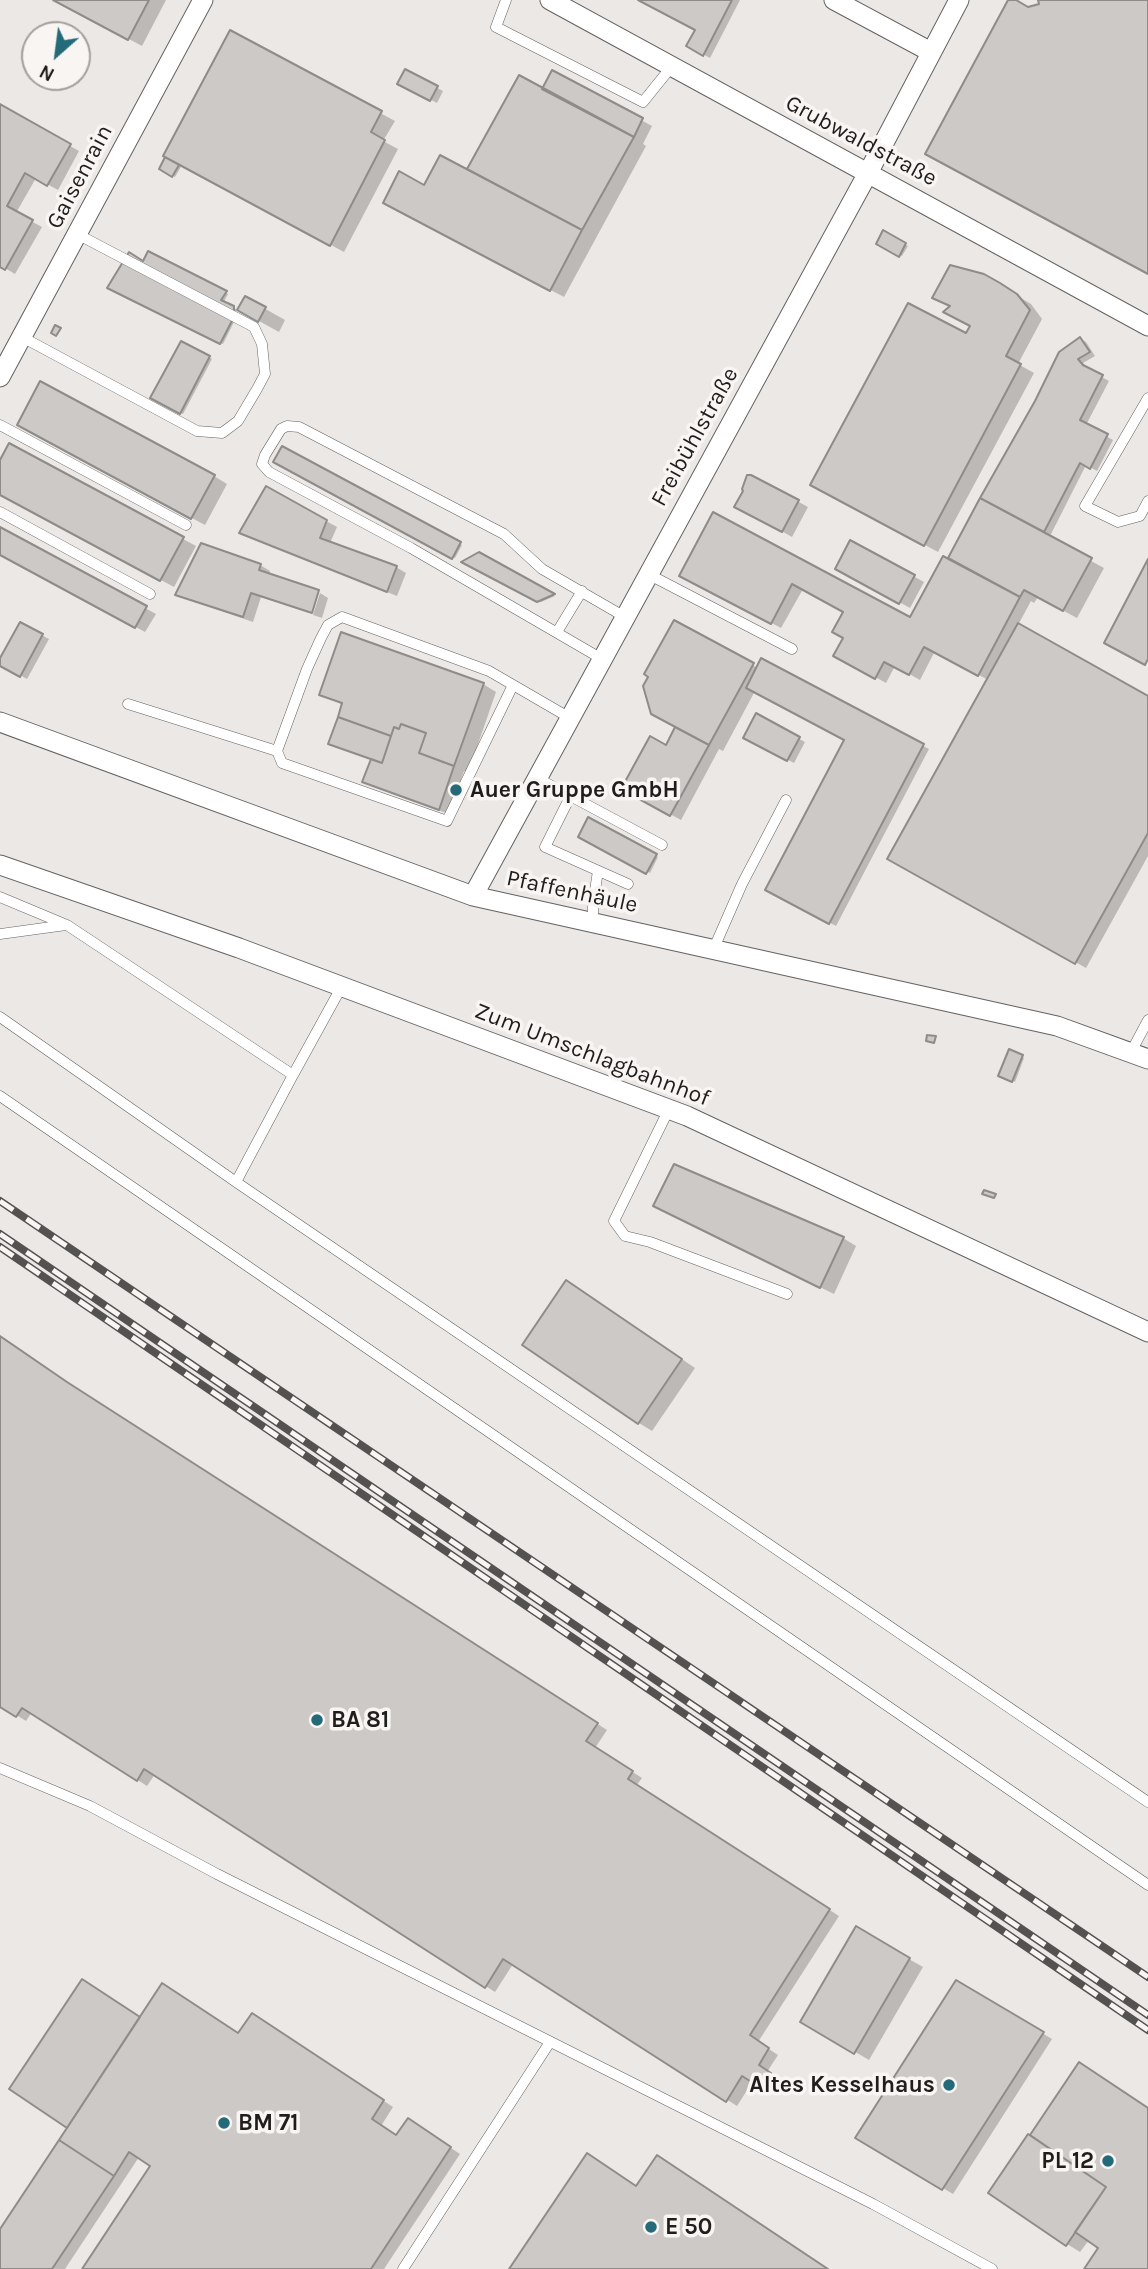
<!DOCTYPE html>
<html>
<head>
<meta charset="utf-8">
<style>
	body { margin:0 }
	#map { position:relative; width:1148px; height:2269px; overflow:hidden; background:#ebe8e5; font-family:Karla,sans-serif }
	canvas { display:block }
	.north { position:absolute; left:21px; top:21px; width:70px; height:70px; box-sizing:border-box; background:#f9f5f3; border:2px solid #a29f9d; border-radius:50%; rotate:208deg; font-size:19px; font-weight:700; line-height:28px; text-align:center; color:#1f1e1d }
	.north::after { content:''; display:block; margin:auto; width:24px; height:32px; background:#246a79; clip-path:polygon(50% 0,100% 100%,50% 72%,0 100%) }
</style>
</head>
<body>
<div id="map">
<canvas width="1148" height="2269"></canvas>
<div class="north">N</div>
</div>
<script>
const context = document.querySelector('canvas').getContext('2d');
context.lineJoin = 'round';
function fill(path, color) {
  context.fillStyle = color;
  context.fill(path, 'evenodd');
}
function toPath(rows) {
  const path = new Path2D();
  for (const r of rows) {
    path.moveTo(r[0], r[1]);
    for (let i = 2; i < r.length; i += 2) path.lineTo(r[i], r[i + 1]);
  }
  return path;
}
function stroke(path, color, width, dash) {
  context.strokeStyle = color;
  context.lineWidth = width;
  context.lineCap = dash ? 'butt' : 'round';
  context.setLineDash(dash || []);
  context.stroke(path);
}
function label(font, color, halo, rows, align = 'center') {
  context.font = font + ' Karla,sans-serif';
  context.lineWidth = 7;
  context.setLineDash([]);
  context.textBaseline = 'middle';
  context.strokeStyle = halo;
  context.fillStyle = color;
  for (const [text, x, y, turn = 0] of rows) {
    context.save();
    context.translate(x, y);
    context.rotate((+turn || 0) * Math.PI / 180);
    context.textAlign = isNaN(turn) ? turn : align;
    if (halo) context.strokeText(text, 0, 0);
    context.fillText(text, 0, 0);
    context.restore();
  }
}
fill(toPath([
	[56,0,166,0,142,46],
	[642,0,740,0,710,58,688,46,697,29],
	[231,32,395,121,383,141,398,149,344,252,182,165,175,177,161,169],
	[405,71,443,91,437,103,399,83],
	[553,72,652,126,643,144,646,146,564,297,399,210,425,187,468,172,519,77,544,90],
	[0,106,79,151,58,190,36,178,16,213,42,227,15,274,0,265],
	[884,233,908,246,902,256,878,244],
	[149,254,228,294,223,303,236,309,236,318,223,344,110,287,144,263],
	[999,285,1031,304,1042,319,1018,364,1034,373,938,552,826,492,967,335],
	[246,298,285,320,279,332,239,310],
	[1080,339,1086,342,1095,356,1083,363,1089,370,1109,381,1086,425,1113,440,1097,471,1086,465,1049,538,1104,568,1077,618,1038,597,1034,603,1031,601,1018,625,1148,698,1148,856,1086,968,889,858,988,680,935,651,920,680,895,666,886,683,836,655,845,638,845,611,803,589,781,628,691,580,714,514,911,619,964,569,981,499,1036,402],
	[181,343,212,359,183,414,152,397],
	[32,432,214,476,227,484,205,525],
	[283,448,462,545,455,558,276,461],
	[0,464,183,539,196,546,174,587,0,494],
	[751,476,808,507,792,537,737,506],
	[267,489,337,527,330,543,396,567,406,573,397,596,241,533],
	[0,529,156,614,145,632,0,553],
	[851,542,924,582,910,608,837,568],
	[479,554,555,596,541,602,464,562],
	[260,565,270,571,269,575,317,591,310,613,261,597,253,622,186,599,177,594],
	[320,593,328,598,322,618,313,615],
	[675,622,758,668,762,661,929,749,836,926,767,890,846,739,755,691,723,751,719,749,681,820,624,789,666,747,677,727],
	[21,624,49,639,27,679,0,664],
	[483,684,496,692,468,773,464,771,449,814,374,787,365,781,372,759,343,705,321,694],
	[757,716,805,742,794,763,745,737],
	[589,820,658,857,650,873,580,836],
	[1010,1052,1024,1058,1015,1082,1003,1077],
	[668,1213,843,1238,856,1246,834,1294],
	[580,1290,695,1368,652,1431,639,1423],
	[0,1337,77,1390,607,1730,595,1748,642,1778,636,1786,839,1916,758,2042,778,2055,767,2072,780,2080,771,2092,753,2081,737,2106,513,1964,495,1992,155,1774,147,1786,32,1712,26,1721,0,1705],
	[856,1929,923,1967,869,2060,802,2021],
	[957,1982,1052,2039,953,2194,857,2137],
	[141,2019,239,2035,262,2021,393,2107,381,2126,397,2137,418,2126,460,2154,384,2269,84,2269,152,2166,139,2157,65,2269,0,2269,0,2233],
	[1080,2064,1148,2109,1148,2269,1086,2269,1101,2247,1089,2240,1080,2252,1067,2244,1030,2138]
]), '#0003');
const building = toPath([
	[53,0,149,0,128,40,53,0],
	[638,0,732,0,703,56,686,46,695,30,638,0],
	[1008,0,1016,0,1028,7,1039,4,1038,0,1148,0,1148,274,925,154,1008,0],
	[230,30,382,111,371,132,385,140,330,246,163,156,230,30],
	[405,69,438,86,430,101,397,84,405,69],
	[552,70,643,118,634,137,542,89,552,70],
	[519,75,634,137,582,230,467,169,519,75],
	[0,104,71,144,47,186,25,173,7,206,33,220,5,270,0,267,0,104],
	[440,155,582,230,550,291,383,203,399,171,424,185,440,155],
	[165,157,179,165,172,177,159,169,165,157],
	[883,230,906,243,899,257,876,244,883,230],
	[148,251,227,291,221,300,234,306,234,317,220,344,107,288,129,252,143,261,148,251],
	[950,265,984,274,1000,283,1017,294,1030,310,1006,356,1021,364,924,546,810,485,908,303,966,333,970,326,943,312,950,306,932,298,950,265],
	[245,296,266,307,258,322,237,310,245,296],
	[55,325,61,328,56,336,51,333,55,325],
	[1080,337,1090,352,1078,359,1083,365,1103,375,1080,420,1108,434,1090,469,1080,463,1044,532,980,498,1035,401,1059,352,1080,337],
	[181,341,210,356,180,414,150,398,181,341],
	[40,381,215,475,191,519,17,425,40,381],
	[9,443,184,537,160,581,0,495,0,460,9,443],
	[282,446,461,542,452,559,273,462,282,446],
	[747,475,751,475,799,500,782,532,734,507,743,491,742,489,747,475],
	[266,486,327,520,320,538,397,566,387,592,239,533,266,486],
	[980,498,1092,558,1063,611,1024,590,1020,597,948,558,980,498],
	[713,512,910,617,943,556,1020,597,978,676,924,647,909,675,884,662,875,679,833,656,843,638,832,632,843,612,792,584,771,624,679,576,713,512],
	[0,527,147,606,135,628,0,555,0,527],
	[850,540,915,575,899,604,835,569,850,540],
	[201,543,261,564,259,570,319,590,312,613,251,593,243,617,175,595,201,543],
	[479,552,555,594,537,602,461,562,479,552],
	[1148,559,1148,659,1145,665,1104,643,1148,559],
	[674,620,754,663,709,745,651,714,643,686,648,677,644,674,674,620],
	[20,622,43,634,20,677,0,666,0,658,20,622],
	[1018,623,1148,696,1148,833,1075,964,887,859,1018,623],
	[341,632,484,683,454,766,419,753,426,733,401,724,399,729,394,727,391,736,338,717,342,703,319,695,341,632],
	[761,658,924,744,829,924,765,890,844,740,746,688,761,658],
	[756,713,800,737,787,761,743,738,756,713],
	[338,717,391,736,382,763,328,744,338,717],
	[401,724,426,733,419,753,454,766,439,810,362,782,371,759,382,763,394,727,399,729,401,724],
	[675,727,709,745,670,816,621,789,650,736,666,745,675,727],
	[588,817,657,854,646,874,578,837,588,817],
	[927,1035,936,1036,934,1043,926,1041,927,1035],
	[1009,1049,1023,1055,1012,1082,998,1076,1009,1049],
	[674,1164,844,1237,820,1288,653,1206,674,1164],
	[984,1190,996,1194,994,1198,982,1194,984,1190],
	[566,1280,682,1359,638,1424,522,1345,566,1280],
	[0,1336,67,1382,598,1723,586,1741,633,1771,628,1779,830,1909,750,2035,769,2048,759,2065,771,2073,761,2088,742,2076,726,2102,503,1959,485,1988,144,1769,137,1781,22,1708,16,1717,0,1707,0,1336],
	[856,1926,910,1958,854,2054,800,2022,856,1926],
	[82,1979,140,2017,67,2128,9,2089,82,1979],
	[956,1980,1044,2032,942,2190,855,2138,956,1980],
	[162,1983,238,2033,252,2013,384,2100,372,2119,396,2135,408,2118,451,2147,371,2269,82,2269,150,2166,129,2152,114,2176,59,2140,162,1983],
	[1079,2062,1148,2108,1148,2269,1084,2269,1098,2248,1075,2232,1106,2187,1030,2135,1079,2062],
	[1028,2134,1106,2187,1066,2246,988,2193,1028,2134],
	[59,2140,114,2176,52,2269,0,2269,0,2229,59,2140],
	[587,2153,636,2186,657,2155,828,2269,509,2269,587,2153]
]);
fill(building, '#ccc9c6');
stroke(building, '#8e8b89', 2);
const service = toPath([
	[506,0,496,27,643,102,672,66],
	[22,337,197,431,222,433,238,421,257,389,265,374,262,344,254,327,77,234],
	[1148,398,1085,506,1118,522,1140,516,1148,501],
	[0,425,186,525],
	[0,512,150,594],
	[648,574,792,649],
	[557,632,582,591],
	[602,659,411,548,269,472,262,464,265,455,281,429,287,426,299,427,504,534,542,569,625,617],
	[513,685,447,821,282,763,277,751,307,669,321,638,328,625,342,617,489,671,570,718],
	[128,704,277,751],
	[537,778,662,845],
	[571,795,545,847,628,884],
	[0,897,67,925,293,1075,342,986],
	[593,922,593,903,598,871],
	[0,934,66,925],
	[714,948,742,884,786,800],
	[0,1017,236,1182,1148,1802],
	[1131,1052,1148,1020],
	[0,1096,1148,1885],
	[669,1109,614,1221,625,1236,650,1242,787,1294],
	[236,1182,293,1075],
	[0,1768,90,1806,217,1874,873,2204,992,2269],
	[403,2269,550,2042]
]);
const minor = toPath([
	[550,0,1148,326],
	[834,0,931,52],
	[0,377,203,0],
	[0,722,473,896,1057,1026,1148,1059],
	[0,865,239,948,687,1116,1148,1332],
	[473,896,868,173,959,0]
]);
stroke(service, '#656260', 11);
stroke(minor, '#656260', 21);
stroke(service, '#fff', 10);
stroke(minor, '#fff', 19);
const rail = toPath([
	[0,1201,1148,1977],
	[0,1234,1148,2015],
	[0,1247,1148,2030]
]);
stroke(rail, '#545251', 8);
stroke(rail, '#f9f5f3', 5, [16]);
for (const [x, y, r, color] of [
	[456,790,7,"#246a79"],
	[317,1720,7,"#246a79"],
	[949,2085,7,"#246a79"],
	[224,2123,7,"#246a79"],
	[1108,2161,7,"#246a79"],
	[651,2227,7,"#246a79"]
]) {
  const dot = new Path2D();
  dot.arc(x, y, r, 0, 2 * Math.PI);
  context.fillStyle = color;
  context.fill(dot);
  stroke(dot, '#f9f5f3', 2.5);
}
label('23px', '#1f1e1d', '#f9f5f3', [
	["Grubwaldstraße",861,141,28],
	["Gaisenrain",80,177,-62],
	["Freibühlstraße",695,437,-61],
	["Pfaffenhäule",572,892,12],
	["Zum Umschlagbahnhof",592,1055,21]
]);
label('bold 23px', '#1f1e1d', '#f9f5f3', [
	["Auer Gruppe GmbH",470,790],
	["BA 81",331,1720],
	["Altes Kesselhaus",935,2085,"right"],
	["BM 71",238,2123],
	["PL 12",1094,2161,"right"],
	["E 50",665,2227]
], 'left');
</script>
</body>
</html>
